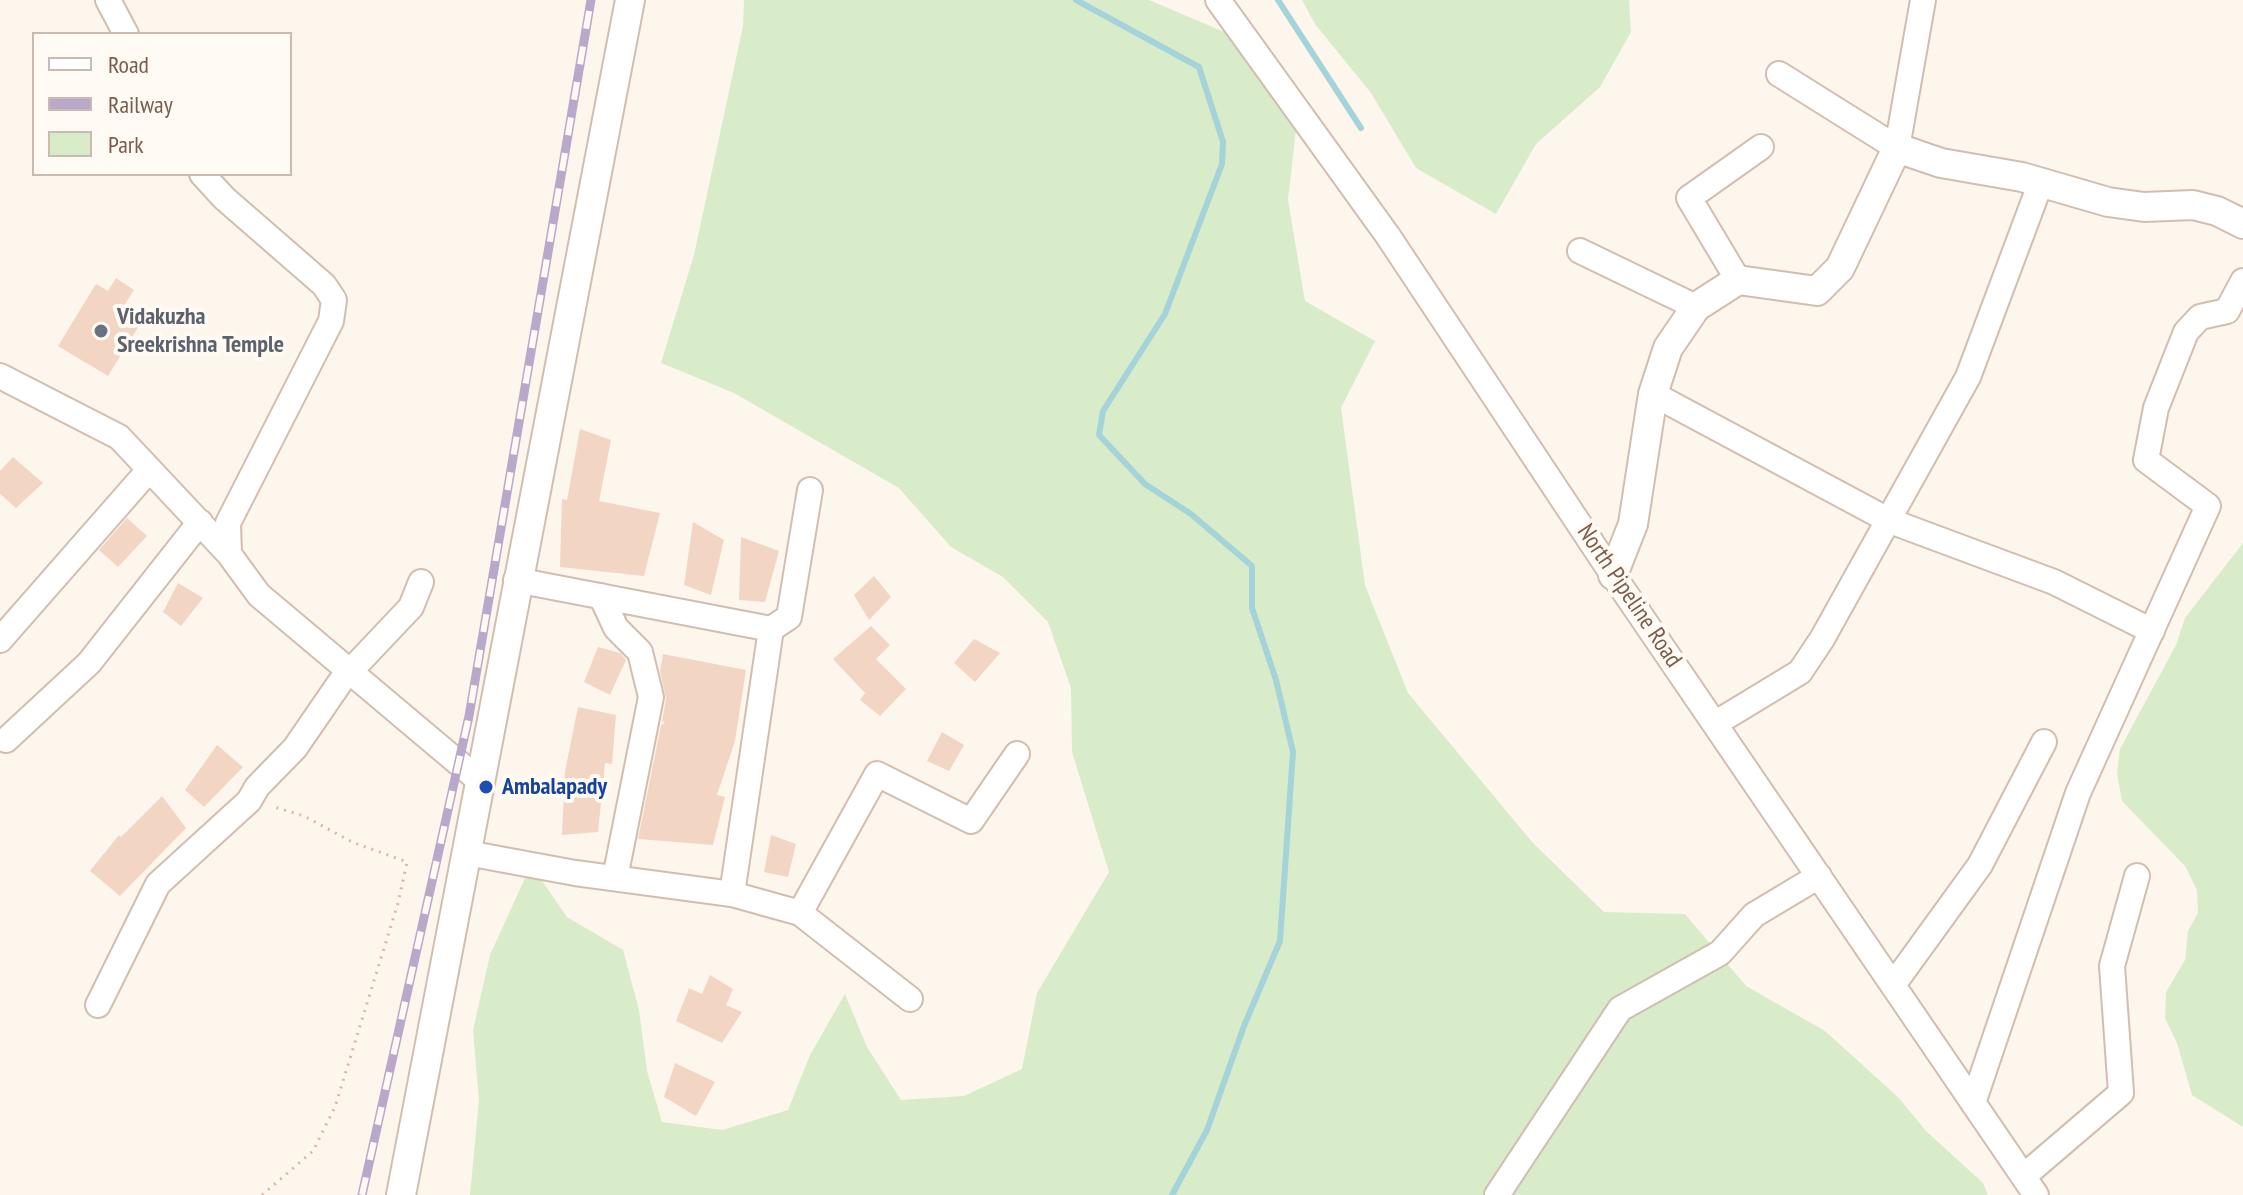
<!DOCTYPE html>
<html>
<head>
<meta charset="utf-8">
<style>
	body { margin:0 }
	#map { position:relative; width:2243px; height:1195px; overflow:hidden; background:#fdf6ec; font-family:"PT Sans Narrow",sans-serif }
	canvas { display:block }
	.legend { position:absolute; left:32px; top:32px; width:260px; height:144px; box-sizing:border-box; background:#fffaf3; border:2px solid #cabbb1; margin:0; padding:10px 14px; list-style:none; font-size:24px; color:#7a5c4d }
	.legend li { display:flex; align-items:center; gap:16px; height:40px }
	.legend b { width:40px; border:2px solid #cabbb1 }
</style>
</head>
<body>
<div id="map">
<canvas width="2243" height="1195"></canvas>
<ul class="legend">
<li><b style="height:10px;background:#fff"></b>Road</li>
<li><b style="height:10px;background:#b9a8c9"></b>Railway</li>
<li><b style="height:22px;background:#d8ecc9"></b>Park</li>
</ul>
</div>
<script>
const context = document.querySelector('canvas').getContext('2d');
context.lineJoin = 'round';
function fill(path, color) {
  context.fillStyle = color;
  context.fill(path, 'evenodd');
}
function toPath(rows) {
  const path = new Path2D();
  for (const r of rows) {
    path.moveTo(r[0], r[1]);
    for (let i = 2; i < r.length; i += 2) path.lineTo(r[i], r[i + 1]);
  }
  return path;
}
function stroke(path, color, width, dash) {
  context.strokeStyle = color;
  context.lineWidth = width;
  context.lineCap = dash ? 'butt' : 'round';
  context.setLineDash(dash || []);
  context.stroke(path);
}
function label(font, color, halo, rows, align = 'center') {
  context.font = font + ' "PT Sans Narrow",sans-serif';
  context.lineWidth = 8;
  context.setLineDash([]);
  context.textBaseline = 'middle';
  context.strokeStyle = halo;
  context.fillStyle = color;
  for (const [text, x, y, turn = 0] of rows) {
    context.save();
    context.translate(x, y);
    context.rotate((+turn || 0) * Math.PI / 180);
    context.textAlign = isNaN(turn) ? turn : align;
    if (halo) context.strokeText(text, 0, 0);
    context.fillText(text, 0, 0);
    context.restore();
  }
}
fill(toPath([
	[744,0,1149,0,1248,42,1298,111,1288,200,1305,301,1375,341,1341,408,1365,585,1408,693,1533,843,1604,912,1685,914,1746,986,1825,1031,1899,1098,1926,1131,1983,1183,1988,1195,470,1195,479,1100,473,1030,490,955,531,865,567,917,623,950,639,1010,647,1071,662,1122,722,1130,788,1110,810,1055,845,994,867,1047,901,1100,964,1096,1022,1069,1037,993,1109,872,1072,752,1071,688,1048,622,1003,577,951,547,899,488,734,393,661,363,694,255,743,26],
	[1302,0,1629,0,1631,32,1600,87,1536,144,1496,214,1416,168,1371,93,1315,24],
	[2243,543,2243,1127,2192,1095,2177,1043,2165,1018,2166,992,2185,960,2188,931,2198,913,2197,890,2185,866,2122,801,2117,773,2120,749,2176,645,2185,618]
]), '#d8ecc9');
stroke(toPath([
	[1076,0,1199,67,1223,142,1222,164,1165,314,1103,411,1099,435,1145,484,1191,514,1252,566,1252,608,1276,680,1293,752,1280,941,1244,1026,1207,1130,1172,1195],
	[1278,0,1361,128]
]), '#a5d3da', 6);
fill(toPath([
	[116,278,134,290,125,304,145,316,108,376,58,346,96,284,108,291],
	[580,429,611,440,599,501,660,513,644,576,560,567,562,499,567,500],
	[13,457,43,483,16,508,0,494,0,471],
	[127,518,147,536,118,567,99,550],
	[693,522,724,540,711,595,684,585],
	[741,537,779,551,765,602,739,600],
	[874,576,891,597,869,620,854,595],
	[178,583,203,598,181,626,163,612],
	[871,626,890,645,876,659,906,689,880,716,860,700,865,693,833,659],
	[974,639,1000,653,975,682,954,663],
	[598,647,620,653,626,660,610,695,584,682],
	[663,654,746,670,735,741,717,795,725,797,713,845,638,839,661,725,665,723,662,721,666,699,660,671],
	[578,707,616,715,612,764,605,763,598,832,562,835,565,771],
	[942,732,964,745,949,771,927,761],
	[217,745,243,767,204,807,185,790],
	[162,796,186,828,120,896,90,871,119,835,121,837],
	[771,835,796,844,788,877,764,872],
	[710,975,733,989,726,1005,742,1012,722,1043,676,1021,689,988,702,994],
	[675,1063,715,1082,696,1116,664,1097]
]), '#f3d5c3');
const minor = toPath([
	[108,0,126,34],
	[1218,0,1388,236,1613,575,2036,1195],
	[1779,74,1897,148,1923,0],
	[202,174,224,198,324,285,334,300,331,321,228,523,229,554,259,595,480,781],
	[1580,251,1696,307],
	[1738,280,1689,198,1761,147],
	[0,376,119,437,229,554],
	[1653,394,1890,521,2054,582,2152,631],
	[516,580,771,629,789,617,810,490],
	[601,596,616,628,640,652,651,697,615,878],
	[0,640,149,470],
	[1716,723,1800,672,1822,639,1968,377,2041,182],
	[6,740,89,663,200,522],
	[467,853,575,873,732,894,800,913,910,999],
	[732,894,771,629],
	[800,913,877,774,971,821,1017,754],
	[1893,985,1980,865,2044,742],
	[98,1005,158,884,249,801,257,787,295,748,341,681,411,607,421,582],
	[1973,1103,2078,793,2208,506,2146,460,2156,408,2186,332,2200,317,2227,311,2243,281],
	[2024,1176,2121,1093,2112,966,2137,876],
	[1497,1195,1620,1009,1720,953,1754,915,1819,876]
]);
const tertiary = toPath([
	[1613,575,1633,524,1653,394,1668,348,1696,307,1738,280,1817,291,1840,268,1897,148,1941,163,2022,177,2108,202,2144,207,2193,205,2217,211,2243,224],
	[401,1195,630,0]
]);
stroke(minor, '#d1beb0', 28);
stroke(tertiary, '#d1beb0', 32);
stroke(toPath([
	[262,1195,313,1151,335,1107,398,903,407,862,352,842,304,816,271,806]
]), '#d9b8a5', 3, [2, 6]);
stroke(minor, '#fff', 24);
stroke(tertiary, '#fff', 28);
const rail = toPath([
	[362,1195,469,716,591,0]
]);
stroke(rail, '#b9a8c9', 9);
stroke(rail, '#fffaf3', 6, [18]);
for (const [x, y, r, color] of [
	[101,331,8,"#6b7280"],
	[486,787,8,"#1a4fb4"]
]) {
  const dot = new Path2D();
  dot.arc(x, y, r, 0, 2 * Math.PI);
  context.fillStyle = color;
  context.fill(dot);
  stroke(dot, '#fffaf3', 3);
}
label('bold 24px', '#5b616d', '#fffaf3', [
	["Vidakuzha",117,317],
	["Sreekrishna Temple",117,345]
], 'left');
label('24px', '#7a5c4d', '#fffaf3', [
	["North Pipeline Road",1629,596,56]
]);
label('bold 24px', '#164399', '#fffaf3', [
	["Ambalapady",502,787]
], 'left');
</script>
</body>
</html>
